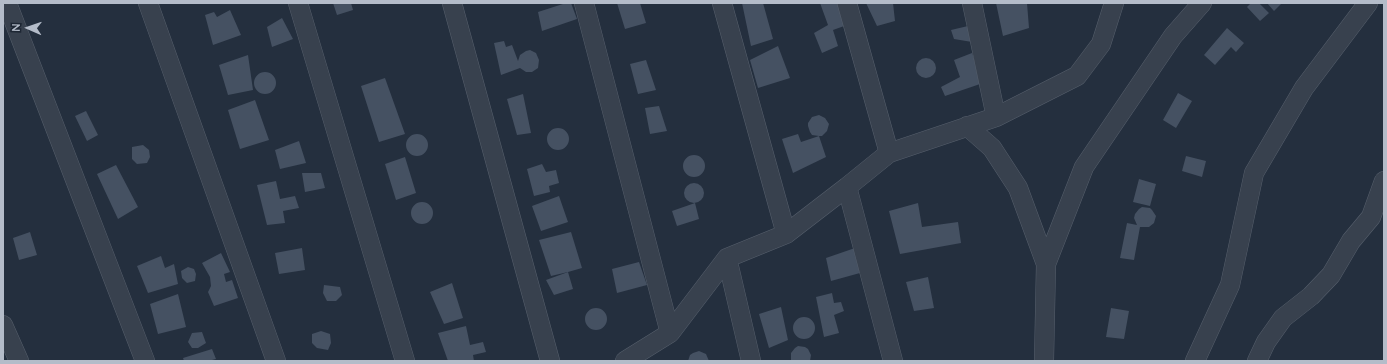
<!DOCTYPE html>
<html>
<head>
<meta charset="utf-8">
<style>
	body { margin:0 }
	#map { position:relative; width:1387px; height:364px; overflow:hidden; background:#242f3e; font-family:Lato,sans-serif }
	canvas { display:block }
	.frame { position:absolute; inset:0; border:4px solid #b4bcc9; pointer-events:none }
	.north { position:absolute; left:8px; top:8px; width:40px; height:40px; -webkit-text-stroke:3px #1d2633; paint-order:stroke; rotate:272deg; font-size:11px; font-weight:700; line-height:16px; text-align:center; color:#b4bcc9 }
	.north::after { content:''; display:block; margin:auto; width:14px; height:18px; background:#b4bcc9; clip-path:polygon(50% 0,100% 100%,50% 72%,0 100%) }
</style>
</head>
<body>
<div id="map">
<canvas width="1387" height="364"></canvas>
<div class="frame"></div>
<div class="north">N</div>
</div>
<script>
const context = document.querySelector('canvas').getContext('2d');
context.lineJoin = 'round';
function fill(path, color) {
  context.fillStyle = color;
  context.fill(path, 'evenodd');
}
function toPath(rows) {
  const path = new Path2D();
  for (const r of rows) {
    if (r.length === 3) {
      path.moveTo(r[0] + r[2], r[1]);
      path.arc(r[0], r[1], r[2], 0, 2 * Math.PI);
      continue;
    }
    path.moveTo(r[0], r[1]);
    for (let i = 2; i < r.length; i += 2) path.lineTo(r[i], r[i + 1]);
  }
  return path;
}
function stroke(path, color, width, dash) {
  context.strokeStyle = color;
  context.lineWidth = width;
  context.lineCap = dash ? 'butt' : 'round';
  context.setLineDash(dash || []);
  context.stroke(path);
}
fill(toPath([
	[333,3,351,3,353,10,337,15],
	[566,3,571,3,577,19,542,31,538,12],
	[617,3,640,3,646,23,625,29],
	[742,3,763,3,773,39,751,46],
	[820,3,840,3,847,25,833,30,838,46,822,53,814,33,828,25],
	[866,3,893,3,895,21,877,26],
	[996,3,1027,3,1029,28,1003,36],
	[1251,3,1259,3,1269,13,1260,21,1247,7],
	[1267,3,1282,3,1274,11],
	[230,10,241,35,213,45,205,15,214,12,217,17],
	[282,18,293,39,272,47,267,27],
	[968,26,972,42,954,39,951,30],
	[1227,28,1244,43,1236,52,1231,47,1215,65,1204,55],
	[504,41,506,47,512,45,518,61,520,55,526,51,530,50,536,53,539,60,538,68,532,72,526,72,520,68,501,75,494,43],
	[778,46,790,78,758,88,750,60],
	[972,53,983,83,945,96,941,87,960,77,954,60],
	[248,55,253,90,228,95,219,65],
	[926,68,10],
	[646,60,656,90,638,94,630,64],
	[265,83,11],
	[385,78,405,134,379,142,361,86],
	[1178,93,1192,101,1176,128,1163,120],
	[523,94,531,133,517,135,507,99],
	[255,100,269,140,240,149,228,110],
	[659,106,667,131,650,134,645,108],
	[86,111,98,135,87,141,75,116],
	[819,115,825,118,829,124,827,131,822,136,819,136,826,157,793,173,782,139,798,134,801,142,819,136,812,135,810,132,808,126,808,123,812,117],
	[558,139,11],
	[417,145,11],
	[299,141,306,163,280,169,275,150],
	[143,145,149,150,150,157,147,163,137,164,132,159,132,147],
	[694,166,11],
	[1186,156,1206,161,1202,177,1182,171],
	[405,157,416,193,396,200,385,164],
	[542,164,546,172,556,170,559,183,549,186,550,192,534,196,527,169],
	[116,165,138,207,118,219,97,174],
	[302,173,321,173,325,188,305,192],
	[1139,179,1156,184,1150,206,1133,202],
	[276,181,280,199,295,196,299,208,283,211,285,223,267,225,257,185],
	[694,193,10],
	[559,196,568,222,541,231,532,206],
	[422,213,11],
	[695,203,699,219,677,226,672,211],
	[918,203,922,227,958,222,961,243,900,254,889,211],
	[1142,207,1150,208,1152,210,1156,216,1154,223,1149,227,1140,227,1134,260,1120,258,1127,223,1137,225,1134,218,1135,214,1139,209],
	[30,232,37,255,19,260,13,238],
	[571,232,582,268,568,272,573,289,554,295,546,280,568,272,551,276,539,240],
	[302,248,305,270,279,274,275,253],
	[855,248,860,273,831,281,826,258],
	[221,253,230,272,224,274,226,282,232,280,238,298,214,306,208,292,211,286,210,277,202,263],
	[161,256,165,268,174,264,178,284,148,293,137,266],
	[639,262,647,285,617,293,612,269],
	[188,267,194,269,196,274,195,281,187,283,182,278,181,271],
	[928,277,934,308,914,311,906,282],
	[452,283,463,318,444,324,430,292],
	[324,285,340,287,342,295,336,301,327,301,323,293],
	[832,293,834,303,841,302,844,311,834,315,839,333,824,337,816,297],
	[178,294,186,327,158,334,150,304],
	[781,307,788,340,769,348,759,314],
	[1111,308,1129,311,1124,339,1106,337],
	[596,319,11],
	[804,328,11],
	[466,326,470,345,483,342,486,352,473,355,474,361,448,361,438,333],
	[321,331,330,334,331,343,328,350,317,348,312,343,312,334],
	[202,332,206,343,198,348,192,348,188,342,192,333],
	[798,346,805,347,808,349,811,355,810,361,791,361,791,353,795,348],
	[212,349,216,359,208,361,184,361,183,358],
	[699,351,706,354,709,361,688,361,690,355,693,353]
]), '#455162');
const minor = toPath([
	[7,3,145,361],
	[148,3,276,361],
	[298,3,405,361],
	[452,3,550,361],
	[584,3,670,333],
	[722,3,786,234],
	[847,3,889,153],
	[972,3,996,117],
	[967,126,992,148,1018,188,1046,264],
	[847,187,893,361],
	[727,258,751,361],
	[3,325,19,361],
	[625,361,670,333,727,258,786,234,847,187,889,153,996,117,1077,76,1101,44,1114,3],
	[1044,361,1046,264,1084,167,1173,36,1202,3],
	[1195,361,1230,285,1254,173,1304,88,1368,3],
	[1257,361,1266,342,1283,318,1311,296,1331,275,1351,241,1371,217,1384,181]
]);
stroke(minor, '#565f6c', 20);
stroke(minor, '#38414e', 19);
</script>
</body>
</html>
